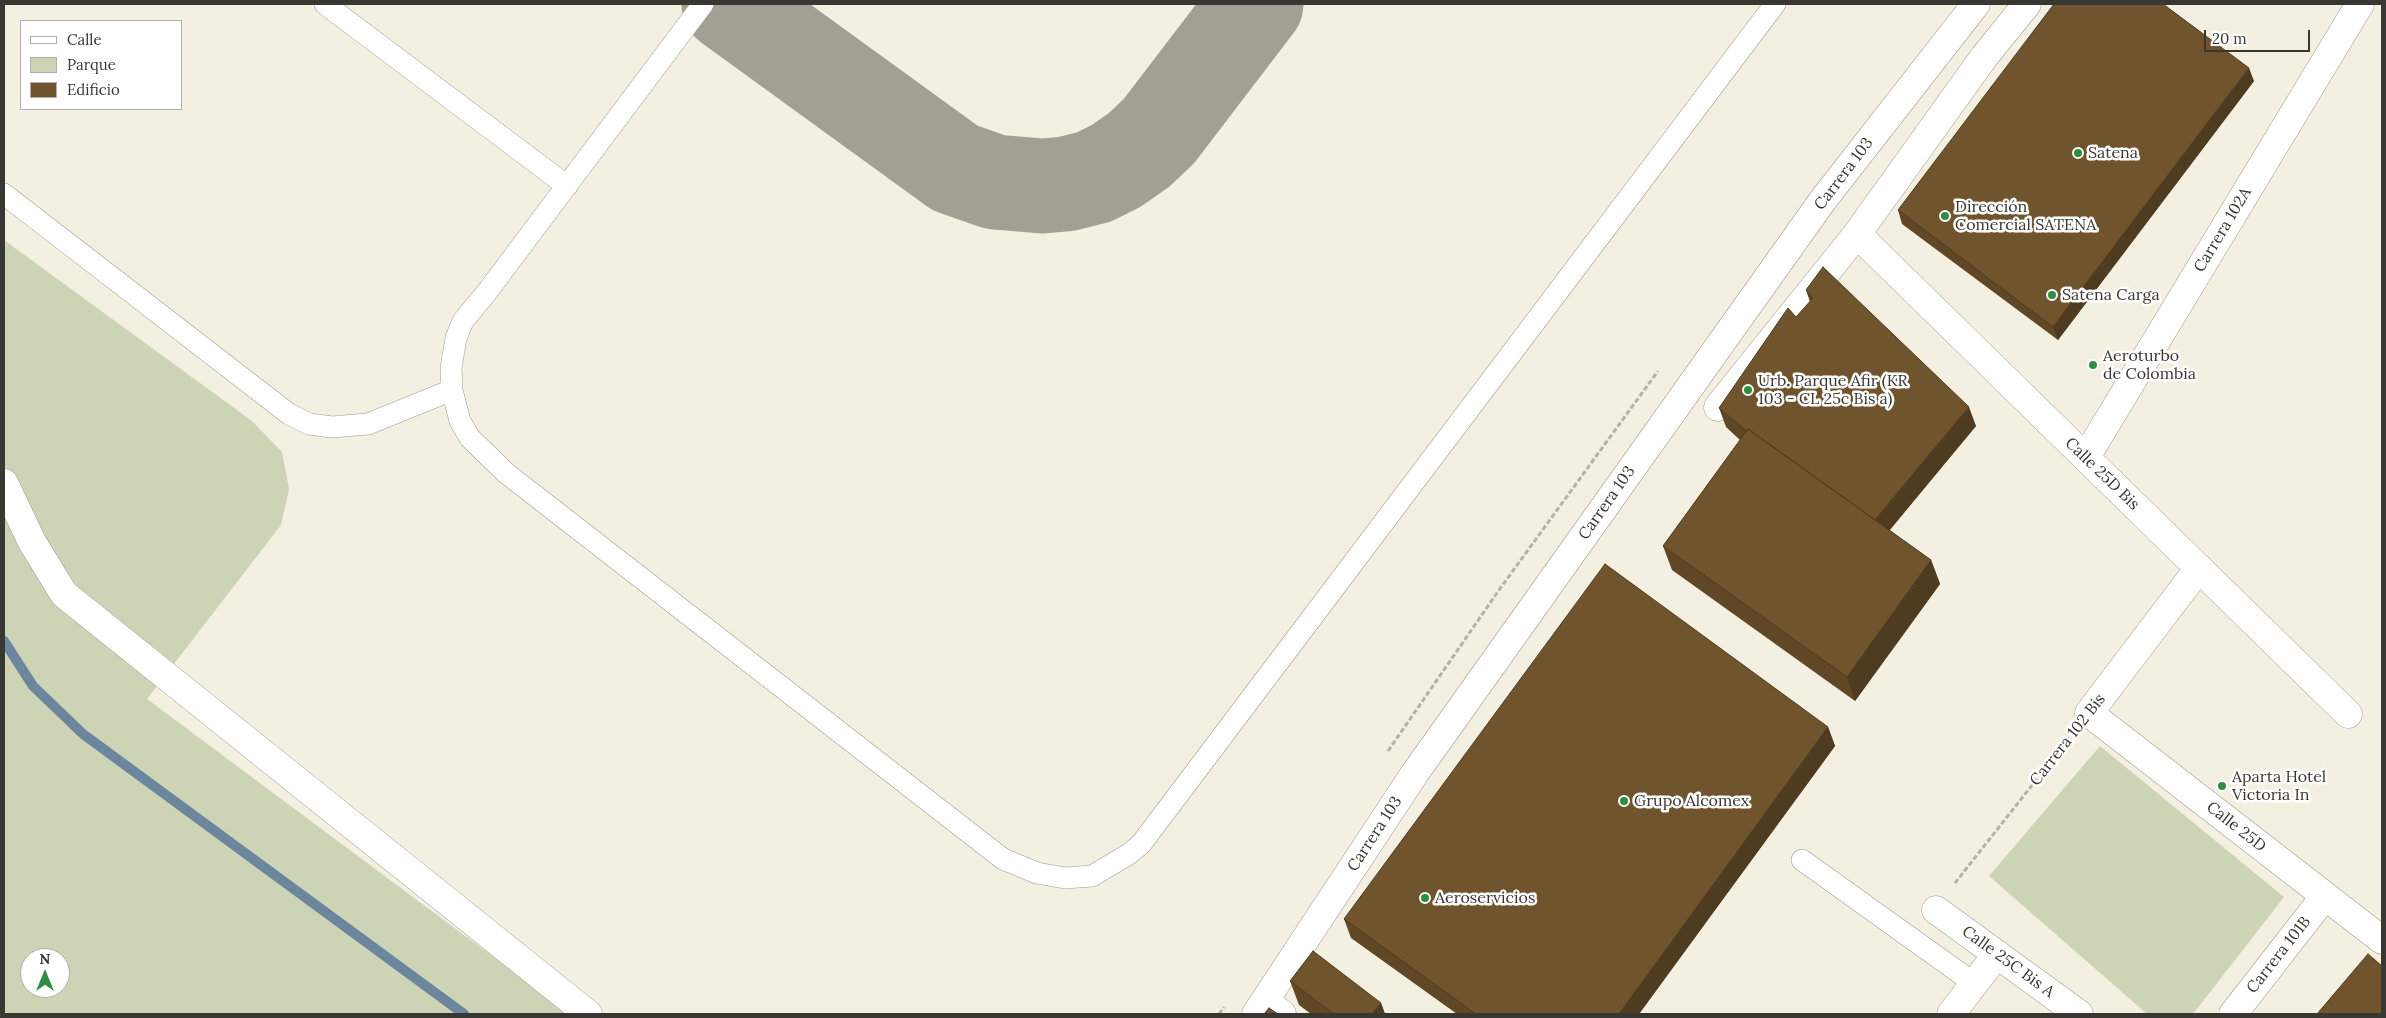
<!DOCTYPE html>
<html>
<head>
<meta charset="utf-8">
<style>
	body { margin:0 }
	#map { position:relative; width:2386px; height:1018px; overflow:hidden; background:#f4f0e1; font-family:Lora,serif }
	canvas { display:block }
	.frame { position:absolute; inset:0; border:5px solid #393731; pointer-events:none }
	.legend { position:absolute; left:20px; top:20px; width:162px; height:90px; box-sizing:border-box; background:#fff; border:1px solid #b0afad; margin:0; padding:6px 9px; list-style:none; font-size:15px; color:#393731 }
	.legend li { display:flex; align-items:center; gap:10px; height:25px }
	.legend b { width:25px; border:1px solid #b0afad }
	.north { position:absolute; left:20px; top:948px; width:50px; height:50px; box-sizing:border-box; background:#fff; border:1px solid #b0afad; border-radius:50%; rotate:0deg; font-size:14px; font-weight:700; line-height:20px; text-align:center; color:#393731 }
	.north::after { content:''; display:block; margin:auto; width:18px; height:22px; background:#2d8e42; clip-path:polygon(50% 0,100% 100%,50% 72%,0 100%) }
	.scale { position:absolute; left:2204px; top:30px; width:106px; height:22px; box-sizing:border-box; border:2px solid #393731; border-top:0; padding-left:6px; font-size:15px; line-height:18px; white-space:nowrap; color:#393731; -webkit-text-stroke:4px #fff; paint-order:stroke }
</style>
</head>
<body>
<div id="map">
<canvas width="2386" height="1018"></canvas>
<div class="frame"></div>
<ul class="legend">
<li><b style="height:6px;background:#fff"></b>Calle</li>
<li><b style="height:14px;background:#cdd4b5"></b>Parque</li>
<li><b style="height:14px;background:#70542d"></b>Edificio</li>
</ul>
<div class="north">N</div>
<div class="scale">20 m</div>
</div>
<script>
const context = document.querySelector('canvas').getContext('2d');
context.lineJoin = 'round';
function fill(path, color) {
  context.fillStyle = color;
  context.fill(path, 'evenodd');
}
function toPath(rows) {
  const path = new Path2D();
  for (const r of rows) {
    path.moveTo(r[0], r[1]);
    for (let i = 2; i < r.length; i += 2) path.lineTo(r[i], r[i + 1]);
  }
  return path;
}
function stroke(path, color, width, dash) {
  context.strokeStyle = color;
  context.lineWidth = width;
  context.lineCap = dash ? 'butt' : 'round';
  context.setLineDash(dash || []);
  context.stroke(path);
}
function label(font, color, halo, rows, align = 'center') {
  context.font = font + ' Lora,serif';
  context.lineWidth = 5;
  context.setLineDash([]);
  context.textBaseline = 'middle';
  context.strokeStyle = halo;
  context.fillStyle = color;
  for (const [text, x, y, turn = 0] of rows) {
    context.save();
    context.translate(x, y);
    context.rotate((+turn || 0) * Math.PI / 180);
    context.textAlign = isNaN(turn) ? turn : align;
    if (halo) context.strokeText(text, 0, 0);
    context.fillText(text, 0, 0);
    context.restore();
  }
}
fill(toPath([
	[4,240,252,421,282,452,289,489,281,525,147,699,570,1014,4,1014],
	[30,958,60,958,60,988,30,988],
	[2100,746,2284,897,2193,1014,2147,1014,1989,876]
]), '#cdd4b5');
stroke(toPath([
	[4,641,33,686,83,734,464,1014]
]), '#6b869d', 10);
stroke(toPath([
	[729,4,955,168,995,182,1042,186,1066,184,1094,177,1116,166,1139,150,1159,131,1256,4]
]), '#a2a094', 95);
const lane = toPath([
	[325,4,567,186],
	[703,4,487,292,463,321,456,338,451,368,452,390,460,421,470,438,506,473,1003,859,1037,873,1065,878,1092,876,1129,854,1141,844,1775,4],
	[4,194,289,414,309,424,332,427,368,424,452,390],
	[1802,860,1975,984]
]);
const street = toPath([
	[1857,234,2348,714],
	[1718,407,1857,234,1984,57,2027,4],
	[2086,457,2360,4],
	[4,483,32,542,64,594,588,1014],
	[2199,568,2089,713,2382,940],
	[1936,910,2079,1014],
	[1266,1002,1282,1014],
	[1951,1014,1997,954],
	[2233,1014,2325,896]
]);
const secondary = toPath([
	[1256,1014,1415,773,1823,200,1976,4]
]);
stroke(lane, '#9f9b8e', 22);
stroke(street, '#9f9b8e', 29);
stroke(secondary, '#9f9b8e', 29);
stroke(toPath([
	[1388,751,1499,590,1658,371],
	[1955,883,2070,737],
	[1219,1014,1224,1007]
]), '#b4b1a5', 3, [5, 2.5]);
stroke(lane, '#fff', 21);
stroke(street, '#fff', 28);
stroke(secondary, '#fff', 28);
fill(toPath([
	[2254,81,2058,340,1902,224,1898,210],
	[1806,290,1976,426,1889,530,1931,560,1940,584,1855,701,1672,570,1663,546,1740,440,1726,427,1719,408,1810,302],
	[1828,727,1835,746,1639,1014,1457,1014,1351,938,1344,919],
	[1290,981,1381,1003,1385,1014,1311,1014,1299,1005]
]), '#604827');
fill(toPath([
	[2249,68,2254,81,2058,340,2053,327],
	[1969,407,1976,426,1880,542,1873,523],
	[1931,560,1940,584,1855,701,1847,677],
	[1828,727,1835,746,1639,1014,1619,1014],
	[1381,1003,1385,1014,1372,1014]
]), '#4e3b20');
const building = toPath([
	[2054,4,2163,4,2249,68,2053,327,1898,210,2054,4],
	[1823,267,1969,407,1875,520,1748,429,1746,431,1719,408,1788,308,1796,317,1813,298,1806,290,1823,267],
	[1748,429,1931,560,1847,677,1663,546,1748,429],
	[1605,564,1828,727,1619,1014,1476,1014,1344,919,1605,564],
	[1313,951,1381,1003,1372,1014,1334,1014,1290,981,1313,951],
	[2368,954,2382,966,2382,1014,2317,1014,2368,954],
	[1269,1008,1278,1014,1264,1014,1269,1008]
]);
fill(building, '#70542d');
stroke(building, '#4e3b20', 1);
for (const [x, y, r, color] of [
	[2078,153,5,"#2d8e42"],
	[1945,216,5,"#2d8e42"],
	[2052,295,5,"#2d8e42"],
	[2093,365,5,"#2d8e42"],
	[1748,390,5,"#2d8e42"],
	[2222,786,5,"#2d8e42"],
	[1624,801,5,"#2d8e42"],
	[1425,898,5,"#2d8e42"]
]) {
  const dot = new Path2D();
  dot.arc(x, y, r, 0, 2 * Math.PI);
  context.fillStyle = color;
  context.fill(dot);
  stroke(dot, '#fff', 2);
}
label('16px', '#393731', '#fff', [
	["Satena",2088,153],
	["Dirección",1955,207],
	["Comercial SATENA",1955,225],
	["Satena Carga",2062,295],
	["Aeroturbo",2103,356],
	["de Colombia",2103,374],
	["Urb. Parque Afir (KR",1758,381],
	["103 - CL 25c Bis a)",1758,399],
	["Aparta Hotel",2232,777],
	["Victoria In",2232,795],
	["Grupo Alcomex",1634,801],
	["Aeroservicios",1435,898]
], 'left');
label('16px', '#393731', '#fff', [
	["Carrera 103",1844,174,-53],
	["Carrera 102A",2223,230,-59],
	["Calle 25D Bis",2102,474,44],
	["Carrera 103",1607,503,-55],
	["Carrera 102 Bis",2068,740,-52],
	["Calle 25D",2236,827,38],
	["Carrera 103",1375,834,-57],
	["Carrera 101B",2279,955,-52],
	["Calle 25C Bis A",2008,962,36]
]);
</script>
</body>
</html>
